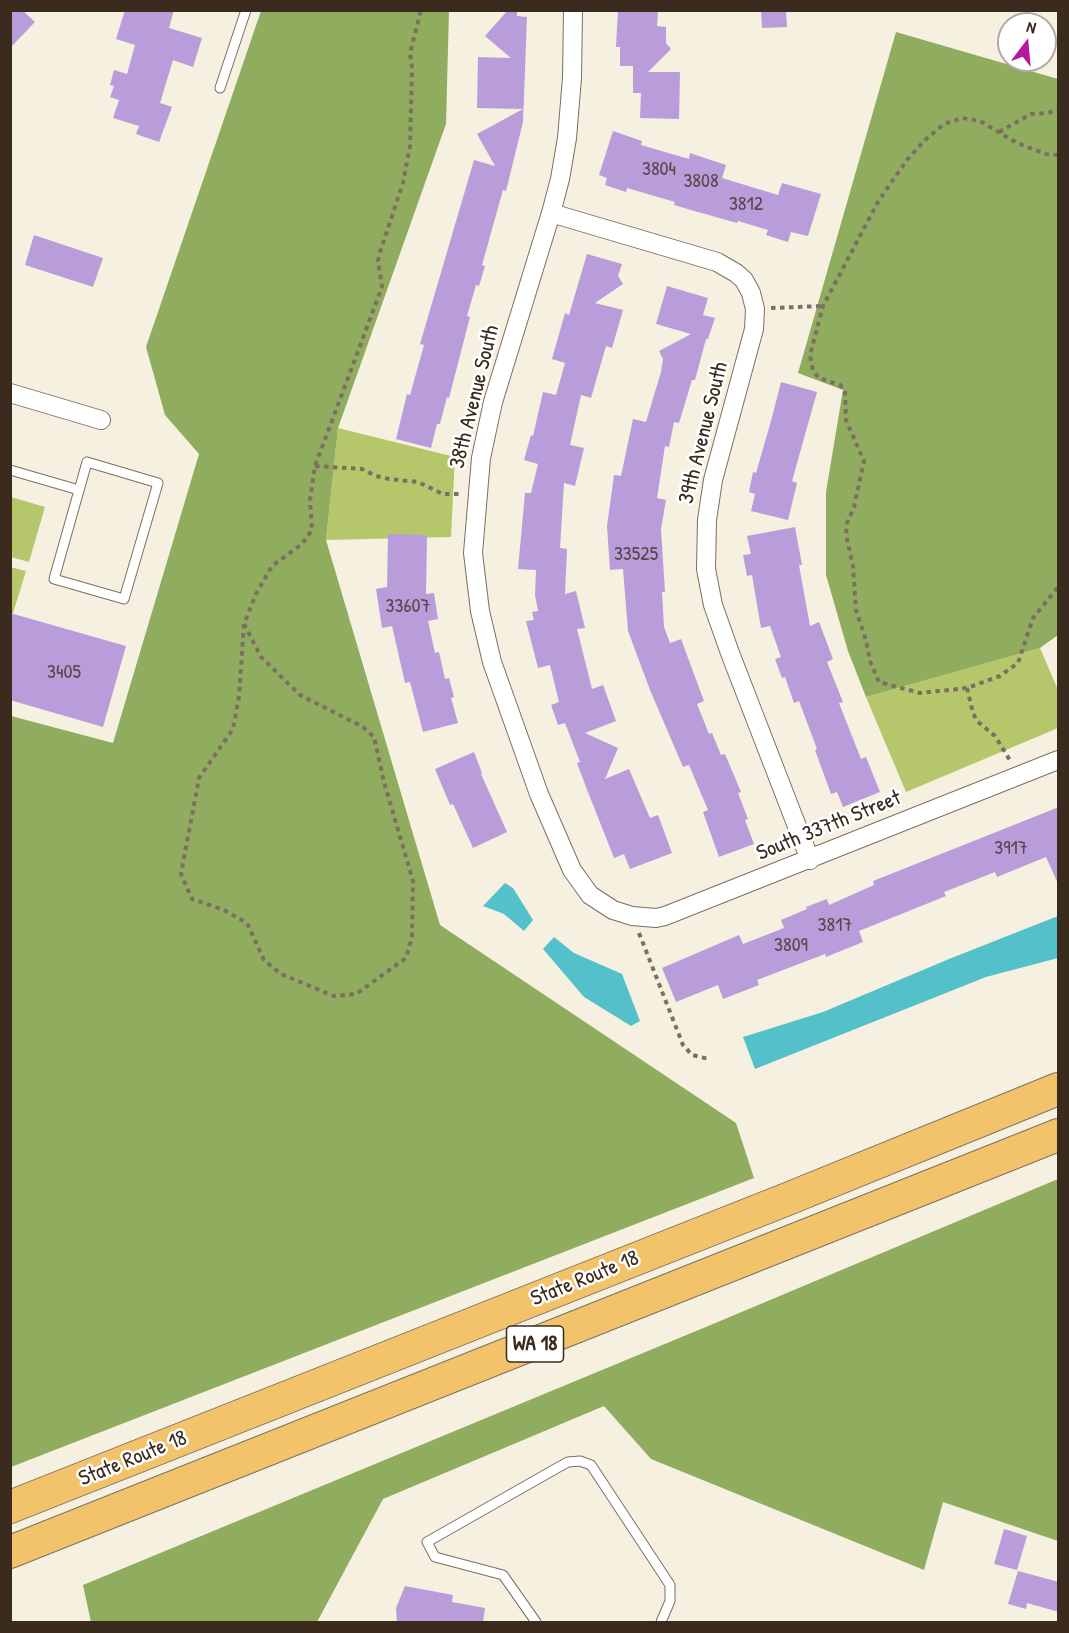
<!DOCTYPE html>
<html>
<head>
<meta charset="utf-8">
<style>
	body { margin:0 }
	#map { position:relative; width:1069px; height:1633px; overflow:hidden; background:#f5f0df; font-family:"Patrick Hand",sans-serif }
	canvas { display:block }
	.frame { position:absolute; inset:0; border:12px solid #3b2a1e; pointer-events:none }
	.north { position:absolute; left:997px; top:12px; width:60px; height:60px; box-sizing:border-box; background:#fff; border:2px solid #b1aaa5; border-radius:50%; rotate:16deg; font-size:16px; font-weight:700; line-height:24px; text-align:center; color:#3b2a1e }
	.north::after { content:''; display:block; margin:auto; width:21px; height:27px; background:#b5179e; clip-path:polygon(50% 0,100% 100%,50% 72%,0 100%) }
</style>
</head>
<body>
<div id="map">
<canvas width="1069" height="1633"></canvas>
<div class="frame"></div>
<div class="north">N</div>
</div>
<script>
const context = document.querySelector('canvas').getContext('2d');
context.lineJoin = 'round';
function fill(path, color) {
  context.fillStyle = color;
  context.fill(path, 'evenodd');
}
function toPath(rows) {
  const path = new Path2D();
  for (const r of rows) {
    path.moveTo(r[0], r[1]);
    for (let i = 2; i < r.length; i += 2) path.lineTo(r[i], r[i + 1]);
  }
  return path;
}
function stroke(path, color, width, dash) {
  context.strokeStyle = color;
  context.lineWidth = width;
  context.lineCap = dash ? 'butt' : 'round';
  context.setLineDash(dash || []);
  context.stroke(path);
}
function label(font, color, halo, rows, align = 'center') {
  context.font = font + ' "Patrick Hand",sans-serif';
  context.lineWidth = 5;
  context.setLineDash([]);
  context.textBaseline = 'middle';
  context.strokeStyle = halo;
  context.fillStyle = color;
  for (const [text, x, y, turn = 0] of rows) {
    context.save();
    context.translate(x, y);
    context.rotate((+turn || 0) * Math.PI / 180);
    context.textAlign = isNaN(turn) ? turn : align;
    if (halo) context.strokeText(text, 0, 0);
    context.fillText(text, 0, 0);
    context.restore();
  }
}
fill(toPath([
	[338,428,455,457,451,537,326,540],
	[11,497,45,507,29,562,11,557],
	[10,567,26,571,13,613,11,613],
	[1040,648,1058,690,1058,728,906,792,866,697]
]), '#b5c76a');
fill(toPath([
	[261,11,449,11,446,124,338,428,326,540,440,925,736,1123,754,1178,11,1467,11,716,113,743,199,454,165,415,146,347],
	[896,32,1058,79,1058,635,1040,648,866,697,848,651,826,575,826,492,843,390,798,373],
	[1058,1179,1058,1541,943,1502,924,1570,651,1459,604,1406,383,1499,317,1622,91,1622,83,1585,713,1324]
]), '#90ac5e');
fill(toPath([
	[505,883,513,888,533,920,524,931,504,914,483,906],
	[1058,916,1058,958,986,977,755,1069,743,1037,823,1012,949,959],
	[554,937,574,953,622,974,640,1021,631,1026,584,997,543,949]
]), '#54c1ca');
fill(toPath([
	[10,10,22,10,35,22,10,48],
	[125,10,174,10,169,28,202,38,193,67,173,60,160,103,172,107,159,142,136,134,139,126,113,118,119,100,110,97,114,86,110,85,114,70,127,74,135,45,116,39],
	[508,10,517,10,517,16,527,17,523,122,507,187,506,191,503,190,482,265,485,266,479,286,476,285,467,316,470,317,449,398,447,397,440,424,437,424,431,448,396,439,407,394,410,395,424,345,420,344,474,160,495,166,477,134,523,109,477,108,478,57,511,58,485,36],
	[618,10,658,10,657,26,666,27,666,43,671,49,648,72,680,72,679,119,640,118,641,93,633,93,633,66,620,66,620,47,616,47],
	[761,10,786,10,787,27,762,28],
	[613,131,642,141,641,145,689,159,690,153,726,165,722,178,778,195,782,183,821,194,808,236,791,232,788,242,766,235,768,230,738,221,737,223,698,212,674,205,675,202,627,188,626,192,605,185,607,178,599,175],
	[34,235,103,258,93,287,25,265],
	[587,254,622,264,618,276,623,284,595,303,623,310,612,348,606,346,591,398,581,395,570,445,584,448,575,486,564,483,560,548,567,549,565,594,576,591,585,628,577,629,592,689,603,685,616,721,585,733,618,748,605,779,629,769,650,818,658,815,672,853,630,869,624,854,614,858,586,787,577,763,580,762,565,723,558,725,551,705,559,702,550,665,538,668,526,621,534,620,532,612,538,611,535,595,536,570,518,569,525,493,531,493,538,464,524,460,531,435,533,436,543,392,556,395,565,363,552,359,565,313,569,315],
	[667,286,708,298,703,315,715,318,708,339,706,339,695,380,692,380,679,423,674,422,669,447,665,446,657,498,666,500,661,529,665,592,662,592,664,627,670,643,681,639,704,701,697,704,709,734,712,733,721,755,725,754,741,792,738,793,748,819,745,820,754,844,719,857,703,812,708,810,689,765,683,767,650,690,628,631,623,569,610,570,607,526,614,475,621,476,633,419,646,422,661,372,663,359,659,351,691,334,656,324],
	[781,382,817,392,792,481,797,483,788,520,751,511,755,494,749,492,753,472,756,473,771,421],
	[795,527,802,565,799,565,810,626,819,622,833,659,827,662,843,702,839,703,861,759,866,757,880,792,843,807,837,792,831,794,815,750,817,749,799,701,794,703,785,677,782,678,775,659,781,657,770,626,761,628,752,575,747,576,743,555,751,554,747,536],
	[388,534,427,535,426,594,434,593,438,619,428,621,435,653,439,652,445,679,449,678,454,697,451,698,458,723,423,732,410,682,405,683,392,626,382,628,376,589,387,587],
	[10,613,126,646,103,727,10,700],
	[474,752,482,773,481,774,507,832,473,848,453,804,450,805,435,769],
	[1059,807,1059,886,1046,857,997,877,995,872,944,892,946,896,859,931,863,942,826,957,825,954,757,980,759,985,723,999,718,985,676,1002,662,968,739,935,743,944,784,928,781,920,807,909,806,907,827,899,829,905,874,885,873,881],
	[1004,1529,1027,1536,1017,1570,994,1564],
	[1018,1571,1059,1582,1059,1612,1027,1603,1026,1609,1008,1604],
	[405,1586,453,1595,452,1602,485,1608,483,1623,397,1623,396,1608]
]), '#b99dda');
const service = toPath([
	[220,88,246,10],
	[87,462,158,483,124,599,54,579,87,462],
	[10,470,79,490],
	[536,1622,503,1575,435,1557,427,1542,557,1468,568,1462,580,1461,591,1465,670,1585,670,1601,661,1622]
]);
const minor = toPath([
	[573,10,572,78,567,138,560,179,551,213,493,402,481,458,473,553,480,611,492,662,539,794,572,870,590,895,613,910,632,916,656,918,665,916,1058,760],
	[551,213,717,262,736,273,744,280,751,293,755,309,754,329,713,480,707,520,706,569,713,605,730,653,810,860],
	[10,393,101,420]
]);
const motorway = toPath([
	[10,1507,785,1200,1058,1089],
	[10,1552,1058,1135]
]);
stroke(service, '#7c6f62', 11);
stroke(minor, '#7c6f62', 20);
stroke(motorway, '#7c6f62', 34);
stroke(toPath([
	[999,132,1031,114,1048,113,1058,110],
	[1058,155,1046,154,1017,143,980,121,962,118,944,124,925,140,907,160,879,200,823,306,810,355,813,371,819,378,840,385,845,391,846,420,864,461,854,507,847,523,846,535,853,566,856,610,866,640,870,661,879,682,920,693,967,688,1000,676,1018,663,1033,618,1058,587],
	[771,308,823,306],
	[315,466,362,469,376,476,389,479,418,482,443,494,462,494],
	[244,624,261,657,300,695,363,727,374,737,384,782,413,881,412,937,406,958,356,994,334,996,281,974,264,960,247,923,224,910,192,899,181,874,199,778,233,729,239,696,244,624,256,594,272,566,302,544,312,530,310,500,315,466,382,287,378,261,380,252,403,183,410,146,412,68,410,53,421,10],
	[967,688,973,713,977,721,995,736,1011,762],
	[639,933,683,1045,692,1055,709,1059]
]), '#7c6f62', 4, [4.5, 4.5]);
stroke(service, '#fff', 9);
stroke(minor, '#fff', 18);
stroke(motorway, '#f2c36a', 32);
label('20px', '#5a474d', null, [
	["3804",659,170],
	["3808",701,182],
	["3812",746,205],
	["33525",636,555],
	["33607",408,607],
	["3405",64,673],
	["3917",1011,849],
	["3817",835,926],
	["3809",791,946]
]);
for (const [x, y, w] of [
	[535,1344,57]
]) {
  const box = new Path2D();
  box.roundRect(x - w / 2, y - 18, w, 36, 4.5);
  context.fillStyle = '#fff';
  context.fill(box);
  stroke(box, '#3b2a1e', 1.5);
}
label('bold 21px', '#3b2a1e', null, [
	["WA 18",535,1344]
]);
label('22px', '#3b2a1e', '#fff', [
	["38th Avenue South",475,397,-76],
	["39th Avenue South",704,433,-76],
	["South 337th Street",829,826,-22],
	["State Route 18",585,1279,-22],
	["State Route 18",133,1459,-22]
]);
</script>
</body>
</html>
